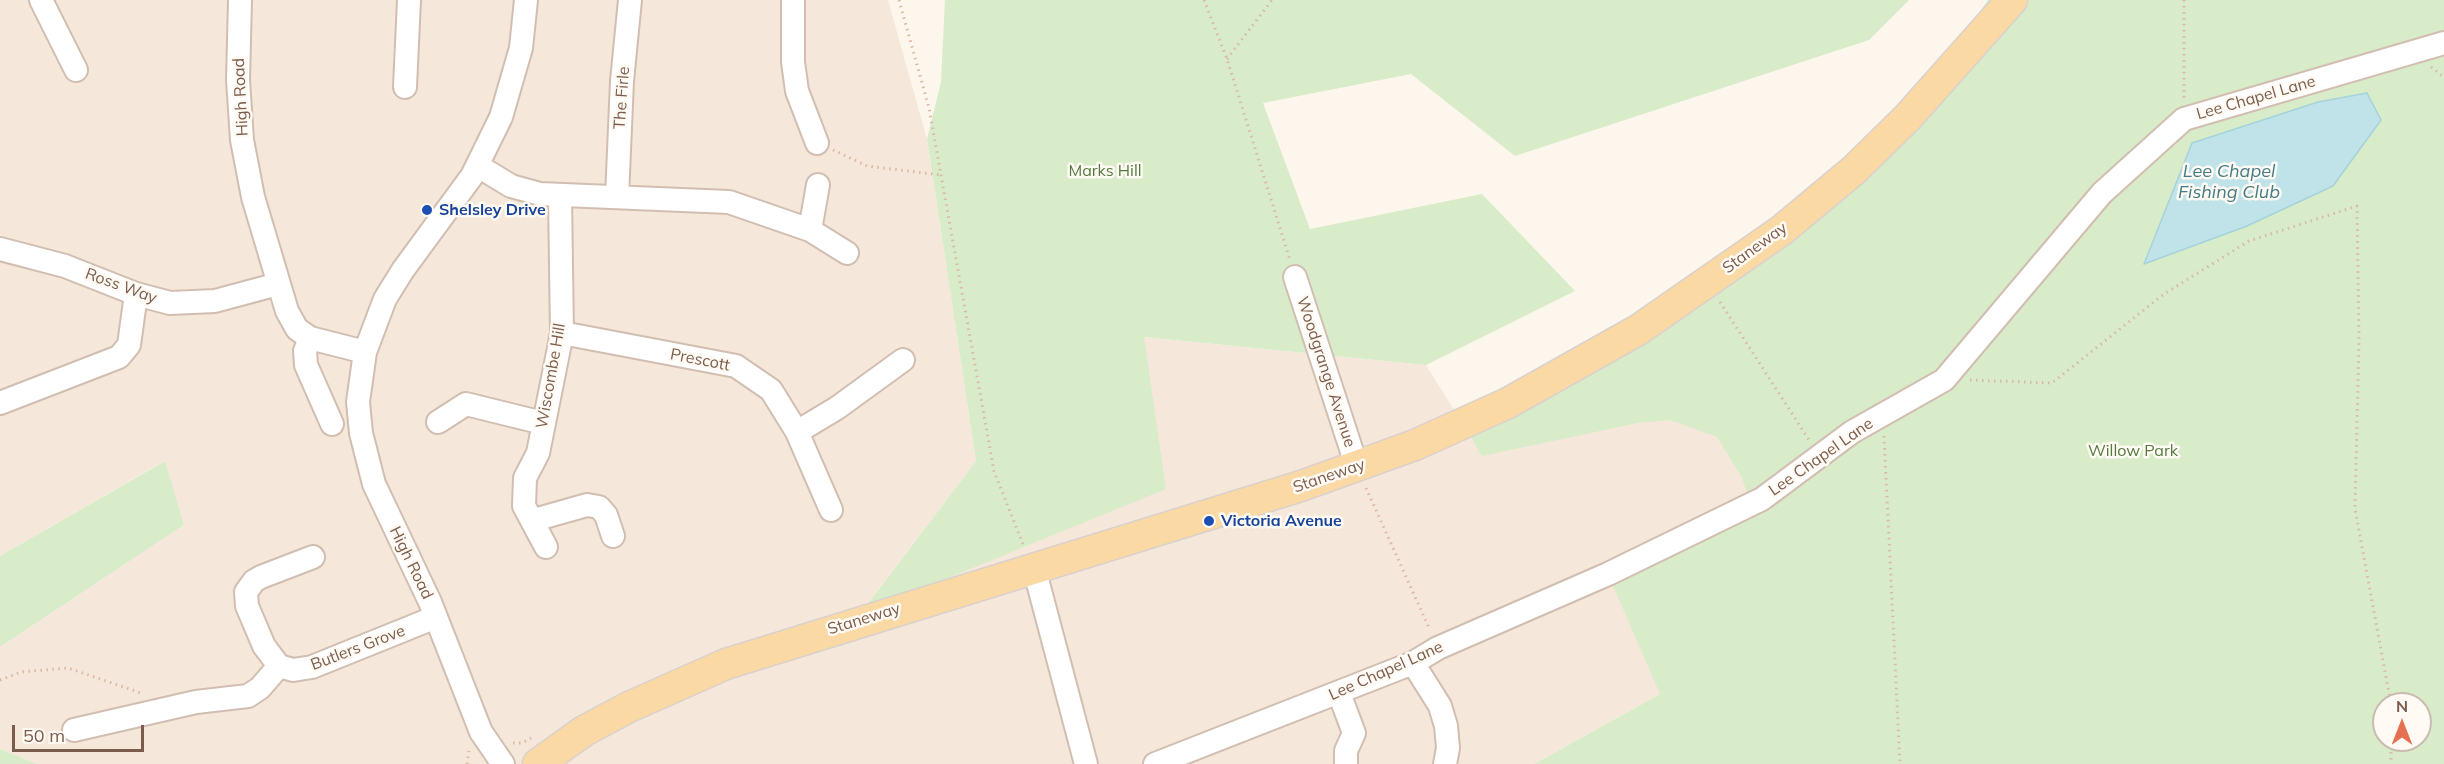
<!DOCTYPE html>
<html>
<head>
<meta charset="utf-8">
<style>
	body { margin:0 }
	#map { position:relative; width:2444px; height:764px; overflow:hidden; background:#fdf6ec; font-family:Mulish,sans-serif }
	canvas { display:block }
	.north { position:absolute; left:2372px; top:692px; width:60px; height:60px; box-sizing:border-box; background:#fffaf3; border:2px solid #cabbb1; border-radius:50%; rotate:0deg; font-size:16px; font-weight:700; line-height:24px; text-align:center; color:#7a5c4d }
	.north::after { content:''; display:block; margin:auto; width:21px; height:27px; background:#e76f51; clip-path:polygon(50% 0,100% 100%,50% 72%,0 100%) }
	.scale { position:absolute; left:12px; top:725px; width:132px; height:27px; box-sizing:border-box; border:3px solid #7a5c4d; border-top:0; padding-left:8px; font-size:18px; line-height:21px; white-space:nowrap; color:#7a5c4d; -webkit-text-stroke:4px #fffaf3; paint-order:stroke }
</style>
</head>
<body>
<div id="map">
<canvas width="2444" height="764"></canvas>
<div class="north">N</div>
<div class="scale">50 m</div>
</div>
<script>
const context = document.querySelector('canvas').getContext('2d');
context.lineJoin = 'round';
function fill(path, color) {
  context.fillStyle = color;
  context.fill(path, 'evenodd');
}
function toPath(rows) {
  const path = new Path2D();
  for (const r of rows) {
    path.moveTo(r[0], r[1]);
    for (let i = 2; i < r.length; i += 2) path.lineTo(r[i], r[i + 1]);
  }
  return path;
}
function stroke(path, color, width, dash) {
  context.strokeStyle = color;
  context.lineWidth = width;
  context.lineCap = dash ? 'butt' : 'round';
  context.setLineDash(dash || []);
  context.stroke(path);
}
function label(font, color, halo, rows, align = 'center') {
  context.font = font + ' Mulish,sans-serif';
  context.lineWidth = 5;
  context.setLineDash([]);
  context.textBaseline = 'middle';
  context.strokeStyle = halo;
  context.fillStyle = color;
  for (const [text, x, y, turn = 0] of rows) {
    context.save();
    context.translate(x, y);
    context.rotate((+turn || 0) * Math.PI / 180);
    context.textAlign = isNaN(turn) ? turn : align;
    if (halo) context.strokeText(text, 0, 0);
    context.fillText(text, 0, 0);
    context.restore();
  }
}
fill(toPath([
	[0,0,888,0,927,139,976,461,861,612,1144,337,1426,365,1482,455,1719,379,1754,503,1660,694,1534,764,37,764,0,749,0,647,184,525,164,461,0,556]
]), '#f5e8da');
fill(toPath([
	[945,0,1909,0,1869,40,1515,156,1411,74,1263,103,1310,229,1482,194,1575,291,1426,365,1144,337,1166,489,860,614,976,461,927,139,941,82],
	[1988,0,2444,0,2444,764,1534,764,1660,694,1608,574,1747,493,1742,478,1717,437,1670,420,1638,423,1482,456,1463,424,1594,356,1908,117],
	[2384,704,2420,704,2420,740,2384,740],
	[165,461,184,525,0,647,0,556],
	[0,749,37,764,0,764]
]), '#d8ecc9');
const water = toPath([
	[2367,93,2381,120,2333,186,2247,226,2144,264,2192,143,2318,102,2367,93]
]);
fill(water, '#bfe3e8');
stroke(water, '#a5d3da', 1.5);
const minor = toPath([
	[41,0,76,70],
	[240,0,238,80,242,140,253,197,287,311,297,329,310,338,365,352],
	[793,0,793,62,797,91,817,143],
	[405,87,409,0],
	[478,166,511,186,540,194,729,202,810,230,847,253],
	[617,197,622,81,630,0],
	[810,230,818,185],
	[0,249,65,266,136,294,170,303,215,301,278,284],
	[1295,277,1357,467],
	[562,333,736,366,771,390,797,432,831,510],
	[310,338,305,351,306,365,332,424],
	[0,403,119,357,129,345,136,294],
	[438,422,466,404,543,423],
	[797,432,837,408,903,360],
	[534,520,587,505,599,507,606,515,613,536],
	[546,547,524,506,525,478,538,453,562,333,560,196],
	[313,557,261,577,254,581,246,592,247,606,264,646,279,666,293,670,312,667,436,617],
	[1034,568,1086,764],
	[1413,663,1440,706,1446,726,1448,748,1445,764],
	[1339,693,1354,733,1346,751,1346,764],
	[74,730,196,702,248,696,260,688,279,666],
	[503,764,481,732,430,602,374,484,361,433,358,402,365,352,385,299,403,270,472,176,501,117,521,48,526,0],
	[1155,764,1413,663,1438,648,1608,574,1762,499,1852,432,1944,380,2102,193,2184,119,2444,43]
]);
const major = toPath([
	[538,764,584,731,629,707,726,664,1301,486,1415,445,1508,403,1638,330,1782,230,1854,170,1908,117,2012,0]
]);
stroke(minor, '#d1beb0', 26);
stroke(major, '#dad1cd', 33);
stroke(toPath([
	[899,0,929,108,994,471,1024,547],
	[1204,0,1227,59,1290,260],
	[2184,0,2184,100],
	[1227,59,1272,0],
	[2431,67,2444,77],
	[833,150,867,166,941,175],
	[1720,302,1809,440],
	[1970,380,2052,383,2164,294,2249,241,2357,206,2359,339,2355,509,2391,704],
	[1884,436,1900,764],
	[1366,488,1430,630],
	[0,680,21,672,68,668,144,694],
	[2391,740,2391,764],
	[513,743,522,743,531,738],
	[467,764,469,751]
]), '#d9b8a5', 3, [1.5, 4.5]);
stroke(minor, '#fff', 22);
stroke(major, '#fbd9a5', 30);
for (const [x, y, r, color] of [
	[427,210,6,"#1a4fb4"],
	[1209,521,6,"#1a4fb4"]
]) {
  const dot = new Path2D();
  dot.arc(x, y, r, 0, 2 * Math.PI);
  context.fillStyle = color;
  context.fill(dot);
  stroke(dot, '#fffaf3', 2);
}
label('16px', '#7a5c4d', '#fffaf3', [
	["High Road",241,97,-93],
	["The Firle",622,98,-86],
	["Lee Chapel Lane",2256,98,-16],
	["Staneway",1755,248,-36],
	["Ross Way",121,286,20],
	["Prescott",700,360,11],
	["Woodgrange Avenue",1326,372,72],
	["Wiscombe Hill",551,376,-80],
	["Lee Chapel Lane",1821,457,-35],
	["Staneway",1329,476,-19],
	["High Road",411,563,64],
	["Staneway",864,619,-17],
	["Butlers Grove",358,648,-21],
	["Lee Chapel Lane",1386,671,-24]
]);
label('16px', '#537a41', '#fffaf3', [
	["Marks Hill",1105,171],
	["Willow Park",2133,451]
]);
label('bold 16px', '#164399', '#fffaf3', [
	["Shelsley Drive",439,210],
	["Victoria Avenue",1221,521]
], 'left');
label('italic 18px', '#437c86', '#fffaf3', [
	["Lee Chapel",2229,172],
	["Fishing Club",2229,193]
]);
</script>
</body>
</html>
